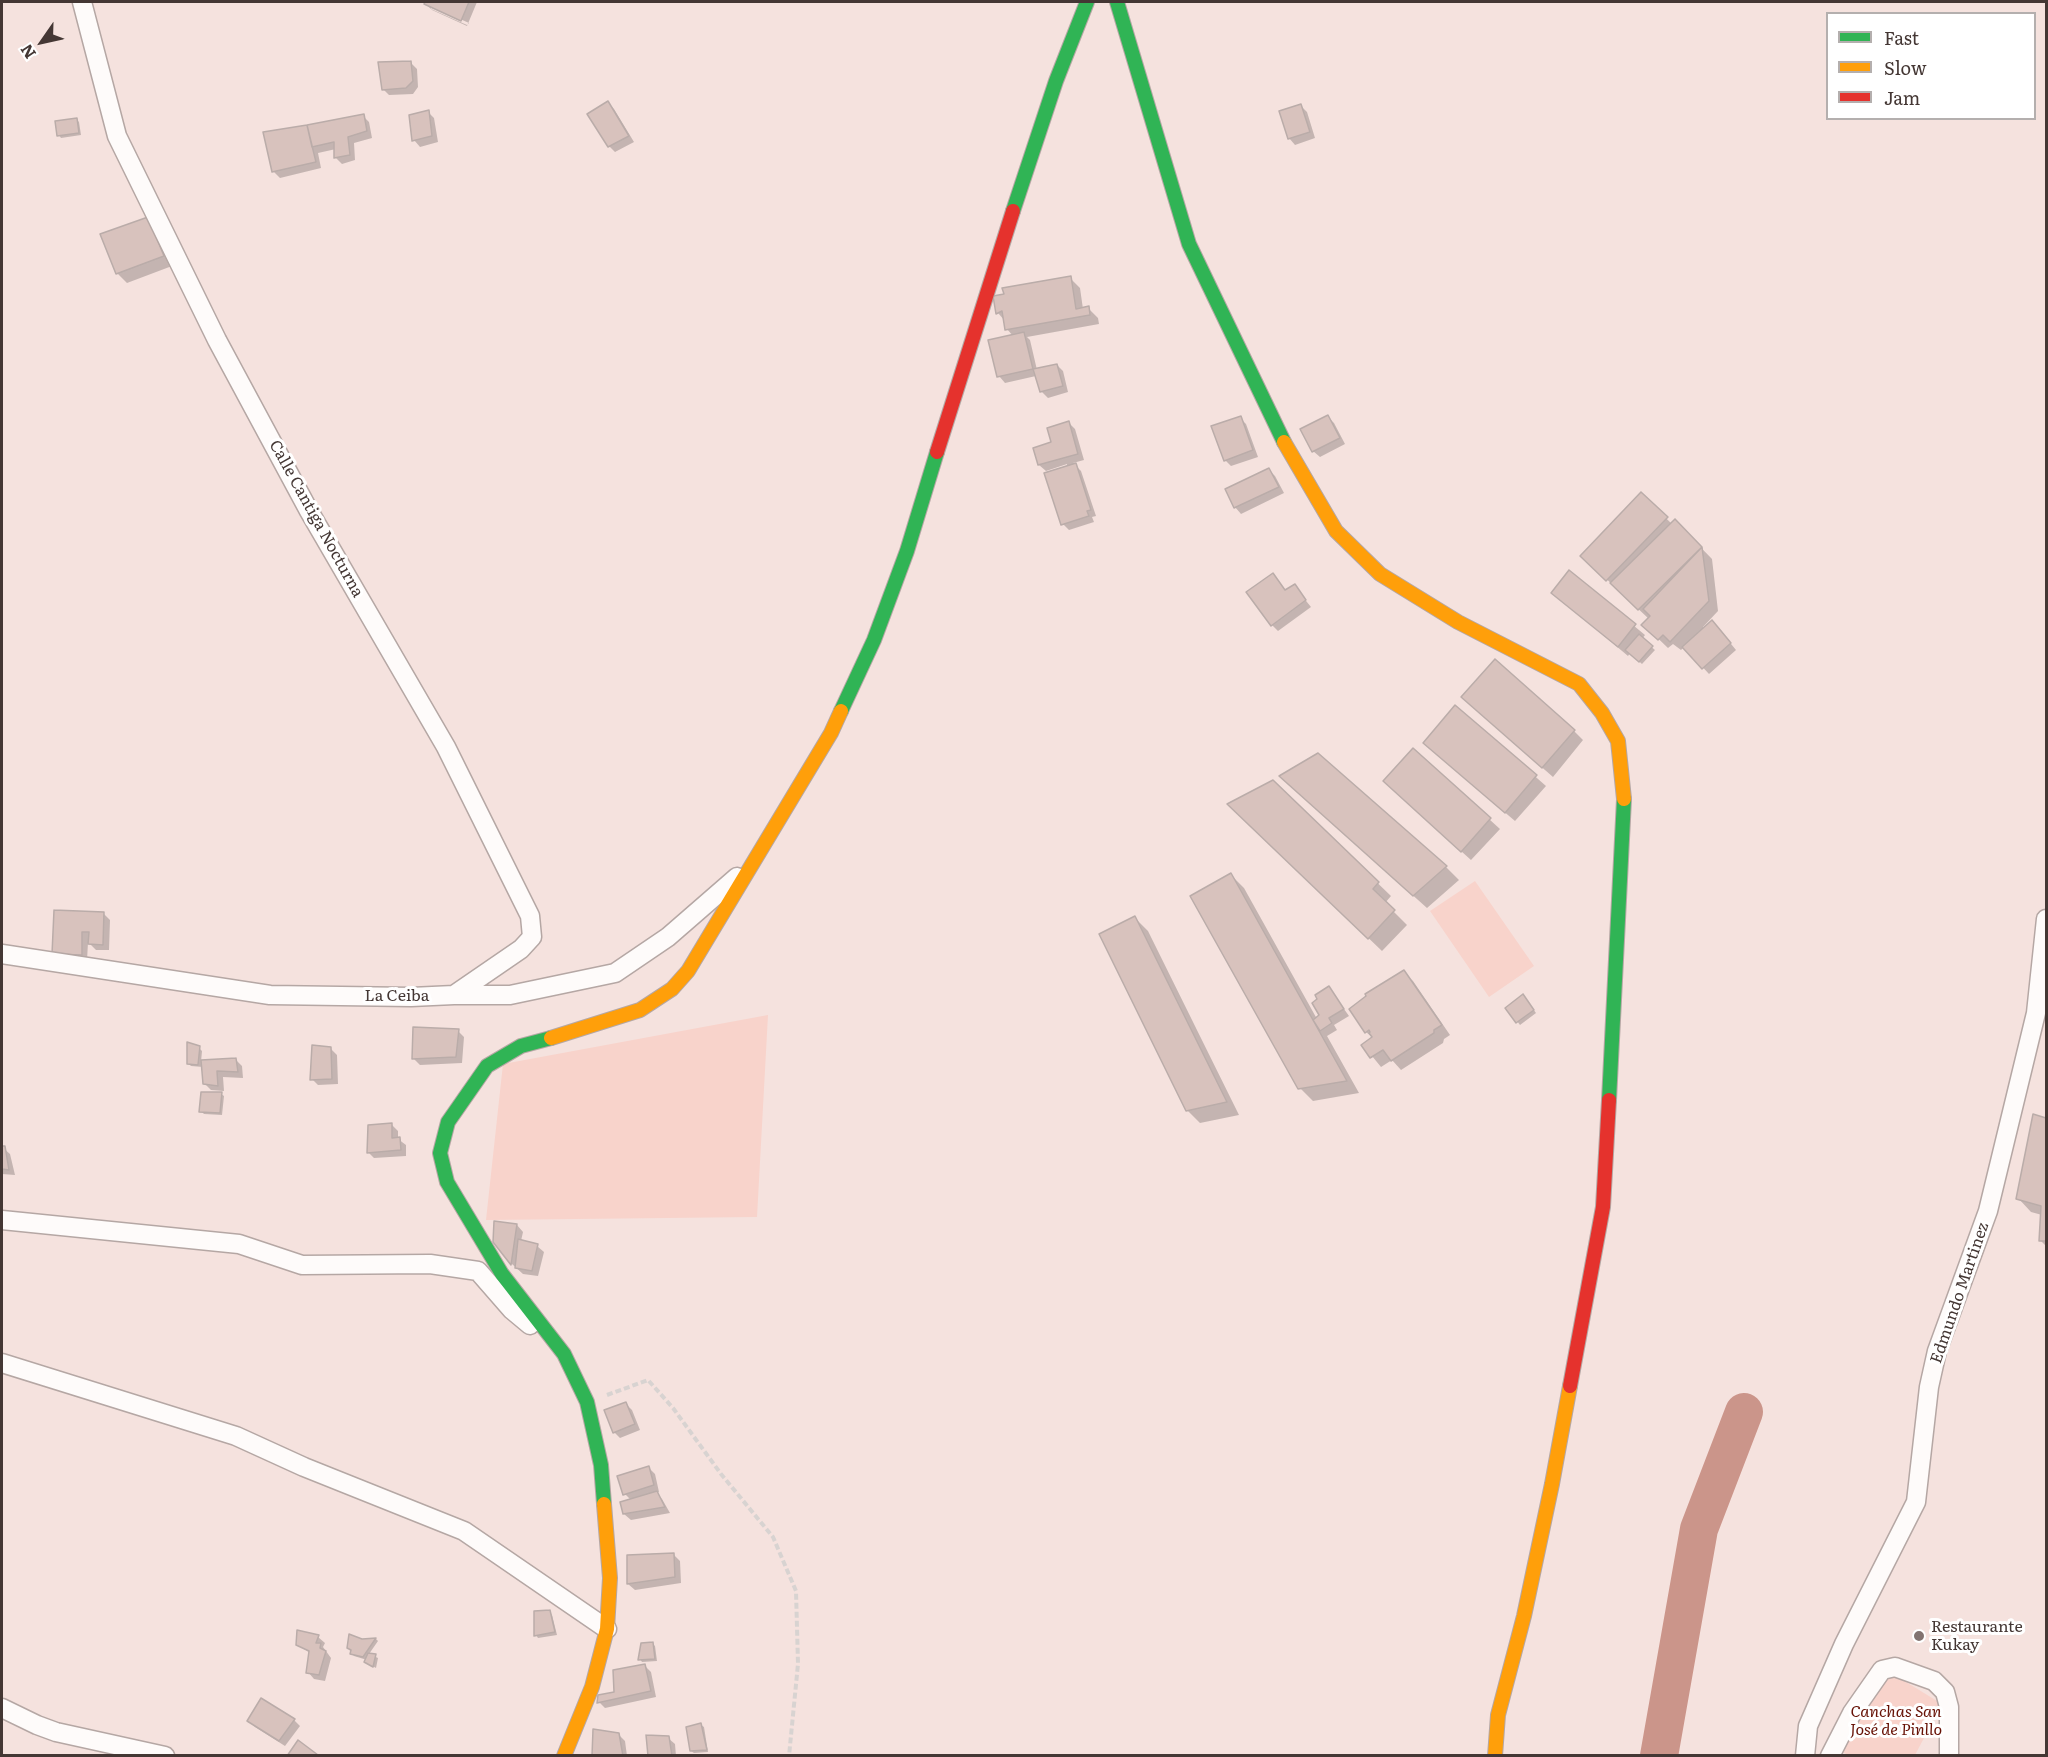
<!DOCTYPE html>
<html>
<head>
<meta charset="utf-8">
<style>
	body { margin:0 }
	#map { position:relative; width:2048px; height:1757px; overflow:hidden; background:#f5e2de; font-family:Literata,serif }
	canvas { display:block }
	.frame { position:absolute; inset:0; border:3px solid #443734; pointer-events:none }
	.legend { position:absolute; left:1826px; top:12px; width:210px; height:108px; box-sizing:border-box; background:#fff; border:2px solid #b4afae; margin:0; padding:8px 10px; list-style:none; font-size:18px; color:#443734 }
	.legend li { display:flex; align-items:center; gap:12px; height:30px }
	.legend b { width:30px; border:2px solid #b4afae }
	.north { position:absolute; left:12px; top:12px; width:60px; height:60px; -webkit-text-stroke:4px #fff; paint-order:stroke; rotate:236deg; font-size:16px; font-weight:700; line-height:24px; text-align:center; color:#443734 }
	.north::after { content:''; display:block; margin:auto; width:21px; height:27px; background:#443734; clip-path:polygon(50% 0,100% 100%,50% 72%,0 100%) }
</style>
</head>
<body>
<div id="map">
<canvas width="2048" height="1757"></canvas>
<div class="frame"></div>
<ul class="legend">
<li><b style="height:8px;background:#30b455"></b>Fast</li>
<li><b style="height:8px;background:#ff9f0a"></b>Slow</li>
<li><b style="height:8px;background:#e5322d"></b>Jam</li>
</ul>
<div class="north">N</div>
</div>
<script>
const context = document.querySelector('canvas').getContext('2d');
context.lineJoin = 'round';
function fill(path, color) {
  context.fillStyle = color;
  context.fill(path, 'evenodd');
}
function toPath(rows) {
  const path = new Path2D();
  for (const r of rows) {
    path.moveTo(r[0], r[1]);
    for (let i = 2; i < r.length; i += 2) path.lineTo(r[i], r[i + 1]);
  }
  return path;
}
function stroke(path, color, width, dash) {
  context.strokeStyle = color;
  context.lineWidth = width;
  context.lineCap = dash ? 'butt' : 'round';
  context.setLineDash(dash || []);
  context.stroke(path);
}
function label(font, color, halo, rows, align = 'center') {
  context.font = font + ' Literata,serif';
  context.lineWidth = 6;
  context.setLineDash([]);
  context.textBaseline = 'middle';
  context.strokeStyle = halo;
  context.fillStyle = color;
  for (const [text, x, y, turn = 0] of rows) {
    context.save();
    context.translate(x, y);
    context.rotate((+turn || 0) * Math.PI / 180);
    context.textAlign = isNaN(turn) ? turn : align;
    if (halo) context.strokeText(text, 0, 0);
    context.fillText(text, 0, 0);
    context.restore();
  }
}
fill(toPath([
	[1475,881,1534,966,1489,997,1430,911],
	[768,1015,757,1217,486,1220,503,1064],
	[1888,1671,1942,1704,1915,1755,1848,1755,1841,1751]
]), '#f8d3cb');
fill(toPath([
	[427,2,477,2,467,26,432,10,426,4],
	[431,6,469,23,467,25,431,9],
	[410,62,417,69,418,87,413,94,389,95,383,89],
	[608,103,614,109,634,142,615,152,609,146],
	[1301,106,1307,112,1315,138,1295,145,1289,138],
	[428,112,434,118,438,142,420,147,414,140],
	[363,116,369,122,372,138,354,143,355,160,342,164,336,158,336,149,318,153,321,168,280,178,274,172,265,133],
	[77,120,79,122,81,135,61,138,59,135],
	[148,218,172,266,127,283,117,273],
	[1070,278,1080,288,1083,309,1088,308,1098,318,1099,324,1027,337,1030,340,1037,370,1057,365,1063,371,1068,392,1048,398,1041,391,1036,376,1005,383,999,376,1013,336,1007,329,1005,321,998,313,995,297],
	[1328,417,1334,423,1345,444,1320,457,1313,451,1302,430],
	[1240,418,1246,424,1258,457,1231,466,1225,460],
	[1069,423,1075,429,1084,460,1073,463,1081,471,1096,516,1092,517,1094,522,1069,530,1063,524,1067,464,1046,471,1039,465],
	[1269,470,1275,476,1284,493,1241,514,1235,507,1227,490],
	[1641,494,1672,524,1675,521,1712,559,1718,611,1703,627,1705,629,1718,628,1736,650,1709,674,1684,647,1681,650,1673,644,1668,648,1644,625,1649,619,1582,556],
	[1569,572,1645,635,1642,639,1655,650,1642,664,1630,653,1628,656,1553,593],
	[1272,575,1286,592,1294,586,1311,607,1278,631,1272,625],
	[1456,707,1546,786,1515,821,1435,753],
	[1473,707,1574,731,1583,740,1553,777],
	[1413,750,1500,829,1471,860,1394,791],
	[1317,755,1446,867,1459,880,1427,908,1294,789],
	[1273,782,1391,896,1385,903,1407,925,1382,951,1242,817],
	[1231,875,1244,888,1317,1019,1321,1015,1329,988,1349,1016,1334,1025,1337,1030,1327,1036,1359,1093,1313,1101,1300,1088],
	[104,914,110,920,109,950,96,950,88,942,87,961,54,953],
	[1135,918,1148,931,1239,1115,1200,1123,1187,1110],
	[1403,972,1413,981,1450,1035,1444,1039,1443,1043,1401,1070,1392,1060,1381,1067,1363,1045,1373,1038,1366,1032],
	[1525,998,1536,1013,1520,1025,1507,1008],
	[458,1031,464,1037,462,1063,420,1065,414,1059],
	[199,1048,202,1051,201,1062,236,1060,242,1066,243,1078,223,1077,224,1091,211,1090,204,1083,203,1067,191,1066,189,1064],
	[330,1048,337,1055,338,1084,318,1085,312,1079],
	[221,1094,224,1096,222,1115,204,1114,201,1111],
	[2034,1116,2046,1120,2046,1246,2040,1240,2042,1215,2031,1212,2018,1198],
	[392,1125,398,1131,398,1139,406,1145,406,1156,374,1158,368,1152],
	[2,1147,10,1154,15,1175,2,1174],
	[517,1225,523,1232,521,1241,537,1246,544,1252,538,1276,523,1274,512,1264,495,1242],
	[626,1404,632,1410,640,1430,620,1438,614,1432],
	[649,1468,655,1474,659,1492,656,1493,662,1499,670,1513,631,1520,624,1514,631,1500,625,1494],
	[674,1555,680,1561,681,1583,635,1590,628,1584],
	[550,1612,552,1615,557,1635,538,1638,536,1635],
	[299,1632,318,1637,325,1643,323,1647,331,1658,325,1681,314,1679,308,1672,310,1653,297,1644],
	[376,1639,378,1641,369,1654,378,1658,376,1668,369,1664,367,1660,354,1656,348,1648,362,1641],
	[652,1643,655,1646,657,1661,642,1662,640,1659],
	[645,1666,651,1672,656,1697,605,1708,599,1702,616,1694],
	[294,1720,300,1726,285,1746,255,1727,249,1721],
	[701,1725,704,1727,708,1752,694,1753,691,1751],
	[618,1734,625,1741,627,1756,593,1756],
	[668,1738,675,1744,676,1756,650,1756]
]), '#0003');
stroke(toPath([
	[1659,1756,1699,1529,1744,1412]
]), '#cb958a', 38);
const building = toPath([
	[425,2,469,2,461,21,424,4,425,2],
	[411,61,413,81,406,88,382,90,378,62,411,61],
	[608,101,629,136,608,147,587,114,608,101],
	[1301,104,1310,132,1288,139,1279,111,1301,104],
	[429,110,432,136,412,141,409,115,429,110],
	[364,114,367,131,348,137,350,155,334,158,334,142,312,147,307,125,364,114],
	[77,118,79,133,57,136,55,121,77,118],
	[307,125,316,162,272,172,263,132,307,125],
	[148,217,164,256,116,274,100,234,148,217],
	[1071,276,1076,309,1089,306,1090,315,1005,330,1002,311,996,314,993,296,1004,294,1002,288,1071,276],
	[1024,332,1033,369,997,377,988,340,1024,332],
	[1057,364,1063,386,1040,392,1033,369,1057,364],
	[1328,415,1340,438,1312,452,1300,429,1328,415],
	[1241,416,1253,450,1224,461,1211,426,1241,416],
	[1069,421,1078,454,1038,465,1033,448,1051,442,1047,428,1069,421],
	[1076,463,1091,510,1087,511,1089,516,1061,525,1044,473,1076,463],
	[1269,468,1279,487,1234,508,1225,489,1269,468],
	[1641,492,1668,517,1606,581,1580,556,1641,492],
	[1675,519,1702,547,1638,610,1610,583,1675,519],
	[1702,547,1709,601,1670,642,1663,635,1658,640,1641,625,1650,616,1643,609,1702,547],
	[1569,570,1636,624,1618,647,1551,593,1569,570],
	[1273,573,1285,590,1295,584,1306,600,1271,626,1246,592,1273,573],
	[1712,620,1731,643,1702,669,1682,647,1712,620],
	[1639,634,1653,646,1639,662,1625,650,1639,634],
	[1495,659,1575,730,1542,768,1461,697,1495,659],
	[1455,705,1537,775,1505,813,1423,743,1455,705],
	[1413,748,1491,818,1461,852,1383,781,1413,748],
	[1318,753,1447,866,1413,896,1279,776,1318,753],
	[1273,780,1379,882,1373,889,1395,910,1368,939,1227,804,1273,780],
	[1231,873,1347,1081,1298,1089,1190,896,1231,873],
	[54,910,104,912,103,945,88,944,89,932,82,932,82,955,52,954,54,910],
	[1135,916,1227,1102,1186,1111,1099,934,1135,916],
	[1404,970,1442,1025,1434,1030,1434,1033,1391,1061,1383,1050,1370,1058,1361,1045,1372,1037,1369,1033,1370,1032,1369,1030,1365,1033,1349,1009,1366,996,1365,994,1404,970],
	[1329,986,1344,1009,1329,1018,1332,1023,1320,1031,1313,1020,1319,1015,1312,1003,1317,999,1315,995,1329,986],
	[1523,994,1534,1010,1516,1023,1505,1008,1523,994],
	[413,1027,459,1029,456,1057,412,1059,413,1027],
	[187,1042,200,1046,198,1065,187,1064,187,1042],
	[312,1045,331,1047,332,1079,310,1080,312,1045],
	[236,1058,238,1072,217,1071,218,1086,203,1084,201,1060,236,1058],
	[201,1092,222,1092,220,1113,199,1112,201,1092],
	[2033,1114,2046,1118,2046,1241,2039,1241,2041,1206,2016,1199,2033,1114],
	[392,1123,392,1138,400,1137,401,1150,367,1153,368,1125,392,1123],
	[2,1146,5,1146,9,1170,2,1169,2,1146],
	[494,1221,517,1224,511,1265,493,1242,494,1221],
	[518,1239,538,1244,532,1271,515,1268,518,1239],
	[626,1402,635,1424,613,1433,604,1410,626,1402],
	[649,1466,654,1485,623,1495,617,1476,649,1466],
	[657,1491,665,1507,623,1514,620,1502,657,1491],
	[674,1553,675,1577,627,1584,627,1555,674,1553],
	[550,1610,555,1632,534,1636,534,1611,550,1610],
	[297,1630,319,1635,316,1643,321,1643,320,1648,326,1651,319,1675,306,1673,309,1651,296,1645,297,1630],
	[349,1634,362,1639,376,1638,363,1657,350,1654,351,1650,347,1648,349,1634],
	[653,1642,655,1659,638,1660,641,1643,653,1642],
	[368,1653,376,1654,373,1667,364,1662,368,1653],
	[645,1664,651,1691,597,1703,598,1695,614,1692,613,1670,645,1664],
	[261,1698,295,1719,279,1741,247,1721,261,1698],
	[701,1723,707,1750,690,1751,686,1727,701,1723],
	[593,1729,619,1733,623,1756,592,1756,593,1729],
	[646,1735,669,1736,672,1756,648,1756,646,1735],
	[298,1740,318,1755,287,1756,298,1740]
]);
fill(building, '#d8c2bd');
stroke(building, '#baaca9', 1.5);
const street = toPath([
	[82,2,117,136,217,340,309,511,446,747,530,916,532,937,521,949,454,995],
	[2,954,270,995,411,997,454,995,510,995,615,973,668,937,737,877],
	[2,1220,239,1244,302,1265,430,1264,478,1271,512,1310,530,1325],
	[2,1363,236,1436,304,1467,464,1531,607,1629],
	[2,1708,37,1725,56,1732,165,1756],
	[1805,1756,1808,1726,1844,1644,1916,1502,1929,1387,1937,1351,1988,1211,2036,1013,2046,919],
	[1830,1756,1852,1713,1882,1670,1895,1667,1934,1681,1945,1692,1949,1707,1949,1756]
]);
const fast = toPath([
	[1117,2,1189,244,1284,442],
	[1013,211,1056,81,1087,2],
	[841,711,874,640,907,551,937,452],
	[551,1038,521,1046,487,1066,448,1122,440,1153,447,1182,502,1274,564,1354,587,1402,601,1465,604,1504],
	[1609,1100,1624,799]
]);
const slow = toPath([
	[1284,442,1336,531,1380,574,1458,622,1579,684,1602,713,1618,741,1624,799],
	[551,1038,640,1010,672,989,688,971,831,733,841,711],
	[564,1756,592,1687,607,1629,610,1578,604,1504],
	[1495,1756,1498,1715,1524,1616,1552,1484,1570,1386]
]);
const jam = toPath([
	[937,452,1013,211],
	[1570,1386,1603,1207,1609,1100]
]);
stroke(street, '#b5a7a4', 21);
stroke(fast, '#b5a7a4', 16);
stroke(slow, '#b5a7a4', 16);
stroke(jam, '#b5a7a4', 16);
stroke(toPath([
	[607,1395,648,1380,673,1408,721,1474,773,1537,796,1591,798,1664,789,1756]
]), '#d8d3d1', 4, [6, 3]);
stroke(street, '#fefbfa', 18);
stroke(fast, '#30b455', 14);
stroke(slow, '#ff9f0a', 14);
stroke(jam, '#e5322d', 14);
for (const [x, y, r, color] of [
	[1919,1636,6,"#827370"]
]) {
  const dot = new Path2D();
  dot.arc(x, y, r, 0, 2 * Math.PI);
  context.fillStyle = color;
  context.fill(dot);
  stroke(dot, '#fff', 2);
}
label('16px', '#443734', '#fff', [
	["Calle Cantiga Nocturna",316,519,61],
	["La Ceiba",397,996],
	["Edmundo Martinez",1960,1293,-71]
]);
label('16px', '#443734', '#fff', [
	["Restaurante",1931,1627],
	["Kukay",1931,1645]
], 'left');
label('italic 16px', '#661004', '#fff', [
	["Canchas San",1896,1712],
	["José de Pinllo",1896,1730]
]);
</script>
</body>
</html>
